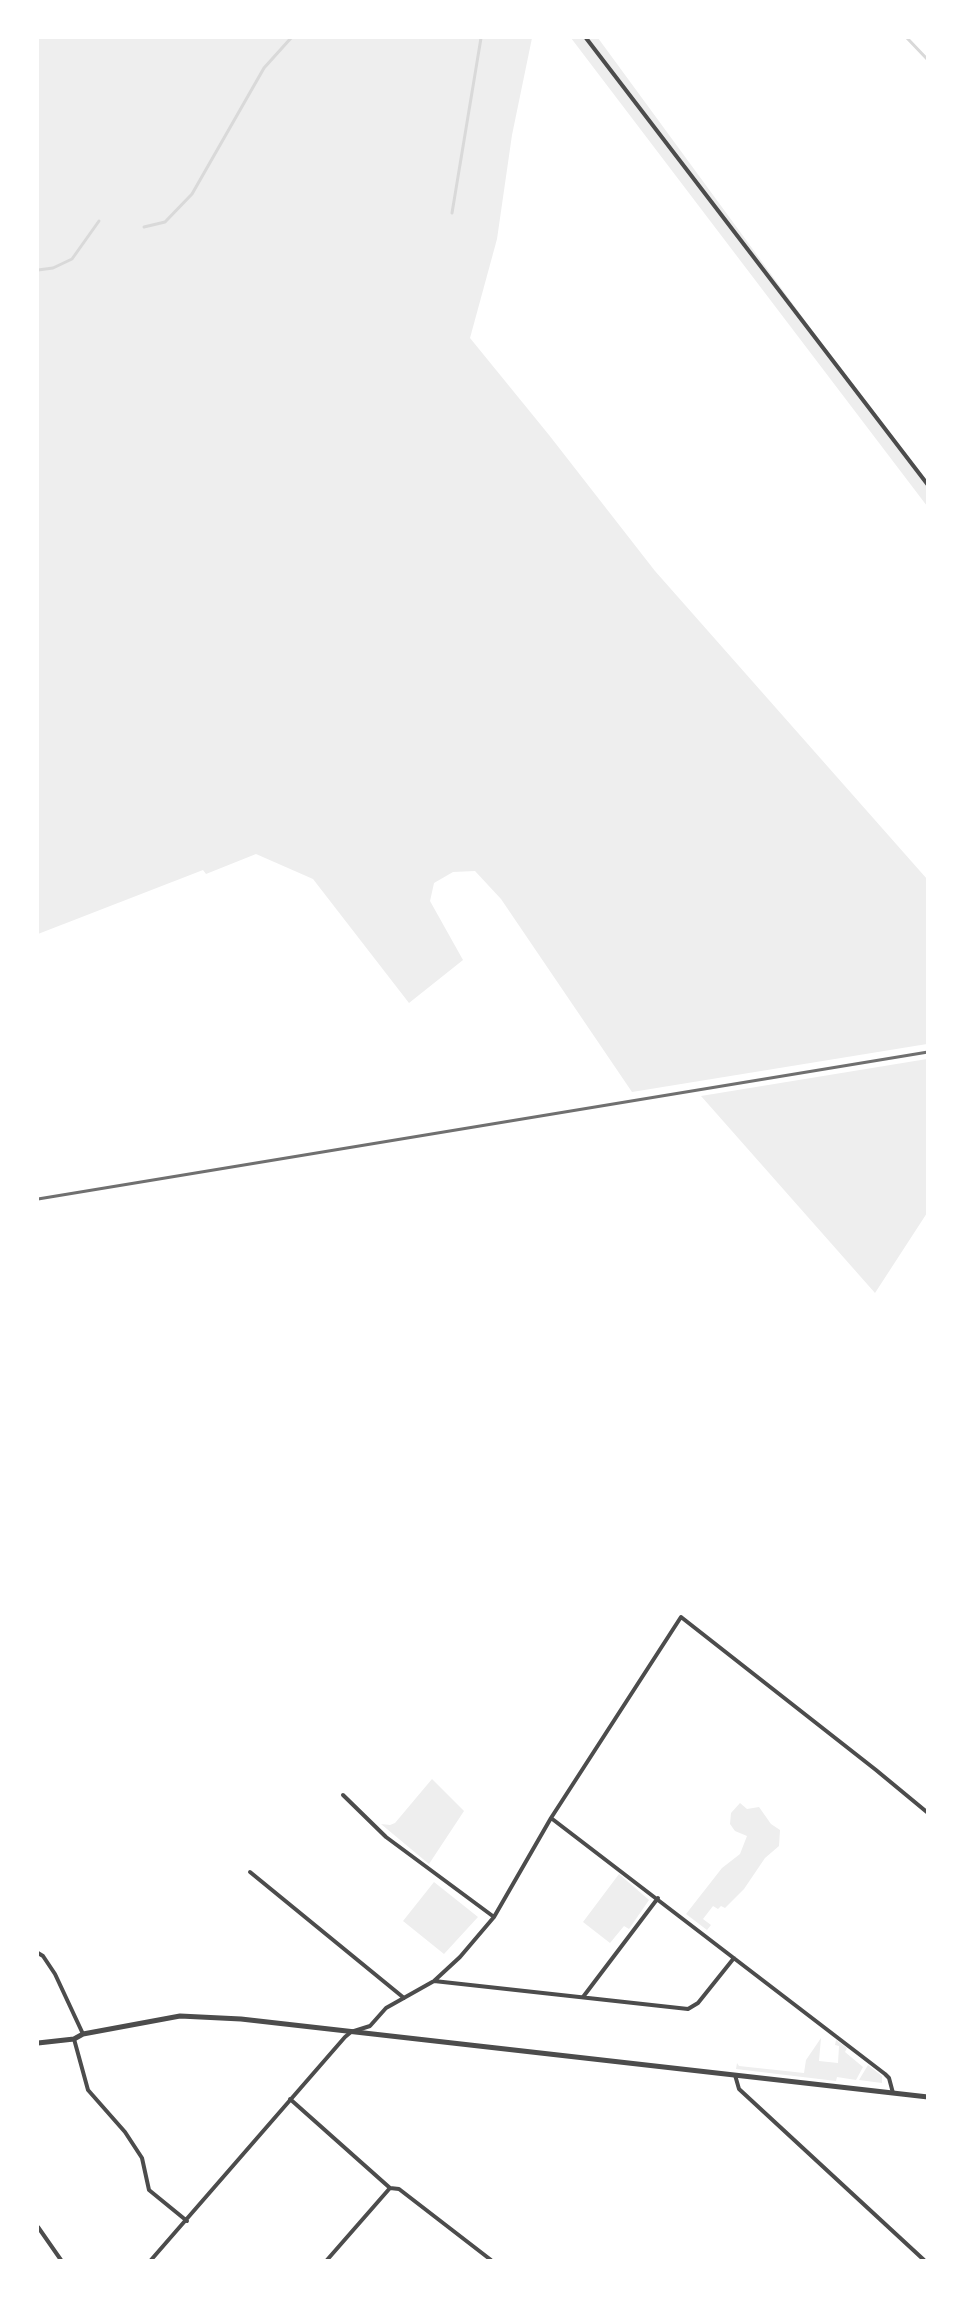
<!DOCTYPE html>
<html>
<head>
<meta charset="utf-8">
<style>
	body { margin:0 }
	#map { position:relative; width:965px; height:2298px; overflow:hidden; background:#fff; font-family:"Playfair Display",serif }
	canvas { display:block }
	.frame { position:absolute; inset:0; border:39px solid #fff; pointer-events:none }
</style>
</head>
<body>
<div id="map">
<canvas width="965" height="2298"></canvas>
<div class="frame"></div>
</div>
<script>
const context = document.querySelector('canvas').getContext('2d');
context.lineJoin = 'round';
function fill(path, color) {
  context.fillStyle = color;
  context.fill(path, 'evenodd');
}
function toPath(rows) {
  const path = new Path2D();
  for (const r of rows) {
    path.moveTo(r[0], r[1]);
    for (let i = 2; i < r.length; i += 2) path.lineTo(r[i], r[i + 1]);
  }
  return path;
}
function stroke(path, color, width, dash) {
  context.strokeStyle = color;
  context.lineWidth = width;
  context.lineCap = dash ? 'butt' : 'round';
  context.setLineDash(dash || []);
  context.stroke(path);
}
fill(toPath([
	[38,38,532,38,512,135,497,239,470,338,549,435,655,571,927,879,927,1044,632,1092,501,899,475,871,453,872,434,883,430,901,463,960,409,1003,313,879,256,854,206,874,203,870,38,934],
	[571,38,598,38,927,487,927,506],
	[927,1059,927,1213,875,1293,701,1096],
	[432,1779,464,1811,429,1864,381,1824,390,1825,395,1823],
	[740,1803,747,1809,759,1807,771,1824,780,1830,779,1846,765,1858,744,1889,725,1908,721,1906,718,1909,713,1906,703,1919,711,1925,707,1930,686,1914,722,1868,740,1854,747,1836,735,1831,730,1824,731,1813],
	[619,1874,649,1900,629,1929,624,1926,610,1943,583,1922],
	[434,1882,478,1917,444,1954,403,1921],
	[821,2038,819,2061,838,2063,839,2046,835,2045,836,2040,847,2048,845,2052,863,2067,856,2080,837,2077,836,2081,736,2069,737,2063,739,2066,804,2073,806,2060],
	[868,2065,882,2076,882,2083,859,2080]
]), '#eee');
stroke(toPath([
	[907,38,928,60],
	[452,213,481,38],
	[144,227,165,222,192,194,264,68,291,38],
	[38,270,53,268,72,259,99,221]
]), '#d9d9d9', 3);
stroke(toPath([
	[586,38,928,485],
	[343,1795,386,1837,494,1917],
	[551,1818,885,2074,889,2078,893,2093],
	[250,1872,404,1998],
	[38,1953,43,1956,55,1974,83,2034],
	[434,1981,688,2009,698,2003,734,1958],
	[583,1997,658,1898],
	[74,2039,88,2090,125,2132,142,2158,149,2190,187,2221],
	[735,2075,739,2089,924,2260],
	[290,2099,390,2188,399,2189,491,2260],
	[38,2227,61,2260],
	[151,2260,345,2037,351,2032,370,2026,386,2008,434,1981,460,1957,494,1917,551,1818,681,1617,876,1770,928,1813],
	[327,2260,390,2188]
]), '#4c4c4c', 4);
stroke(toPath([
	[38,2043,74,2039,83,2034,180,2016,241,2019,928,2097]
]), '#4c4c4c', 5);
stroke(toPath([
	[38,1199,928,1052]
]), '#707070', 3);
</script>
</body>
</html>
